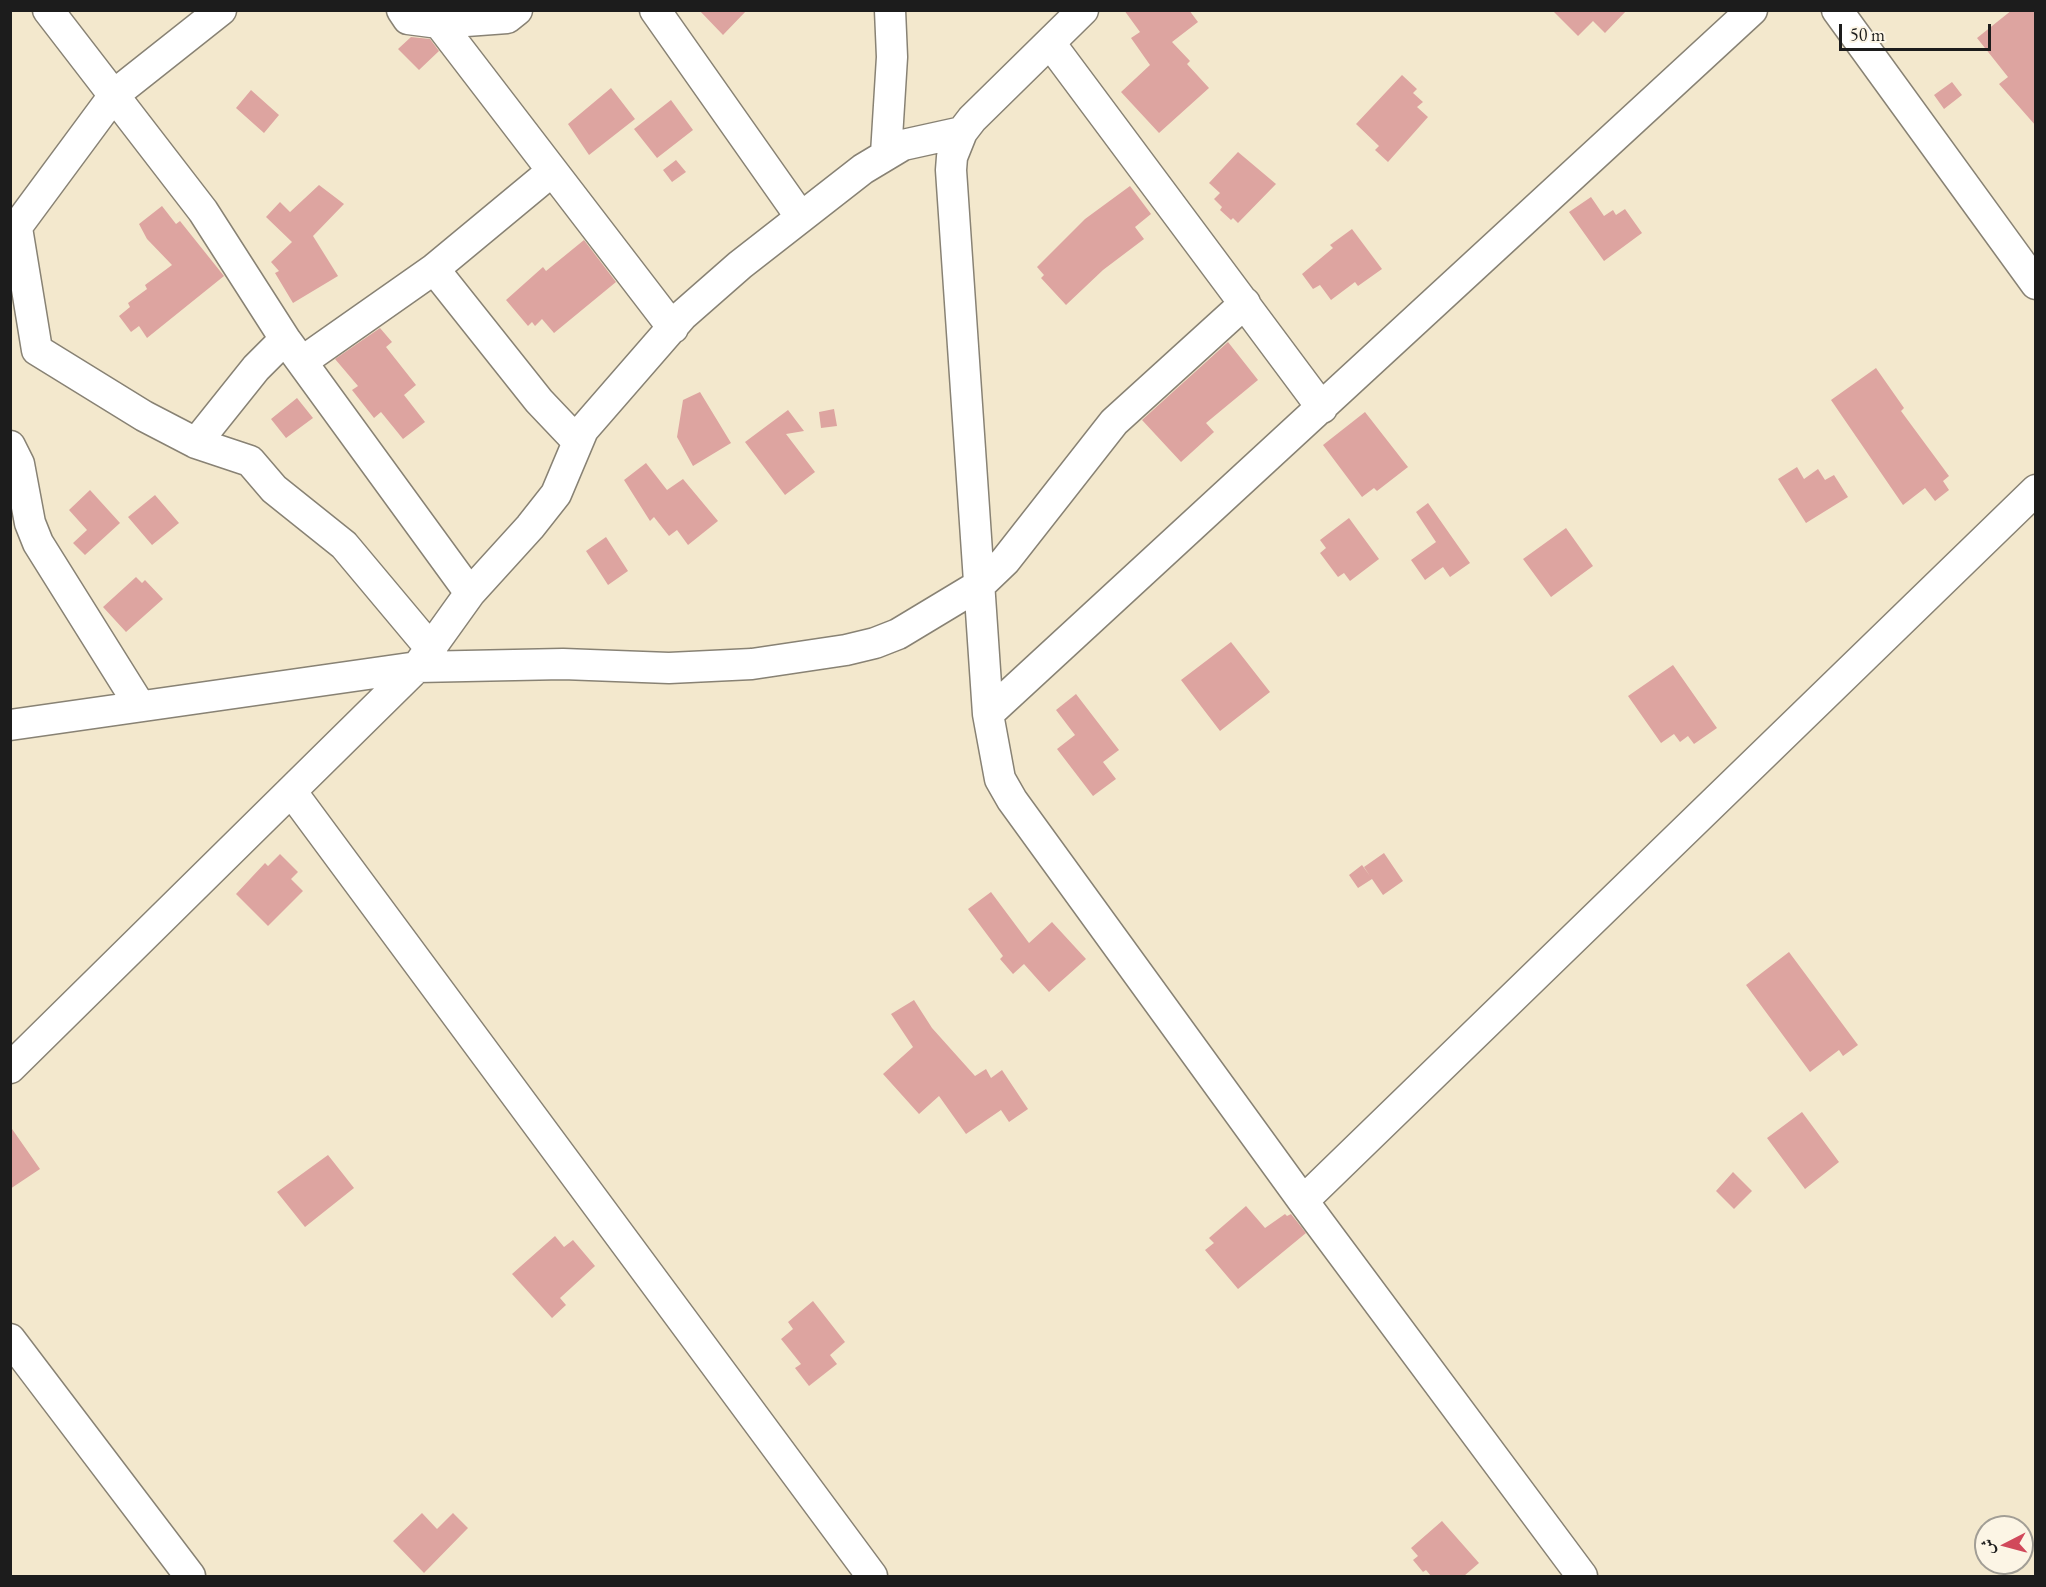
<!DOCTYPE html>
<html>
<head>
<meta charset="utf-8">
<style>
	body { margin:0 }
	#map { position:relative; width:2046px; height:1587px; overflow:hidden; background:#f3e8cd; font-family:"EB Garamond",Amiri,serif }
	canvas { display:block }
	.frame { position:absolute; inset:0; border:12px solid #1c1c1c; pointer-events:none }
	.north { position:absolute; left:1974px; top:1515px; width:60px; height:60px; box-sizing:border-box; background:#fcf5e5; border:2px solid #a29e95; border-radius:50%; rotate:264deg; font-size:16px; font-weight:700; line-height:24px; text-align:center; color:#1c1c1c }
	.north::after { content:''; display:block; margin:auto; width:21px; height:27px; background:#d1495b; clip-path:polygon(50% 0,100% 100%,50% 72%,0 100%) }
	.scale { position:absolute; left:1839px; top:24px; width:152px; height:27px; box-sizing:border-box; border:3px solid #1c1c1c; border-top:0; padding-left:8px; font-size:18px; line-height:21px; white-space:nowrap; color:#1c1c1c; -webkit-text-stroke:4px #fcf5e5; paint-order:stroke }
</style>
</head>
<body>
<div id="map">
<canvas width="2046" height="1587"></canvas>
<div class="frame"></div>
<div class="north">ش</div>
<div class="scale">50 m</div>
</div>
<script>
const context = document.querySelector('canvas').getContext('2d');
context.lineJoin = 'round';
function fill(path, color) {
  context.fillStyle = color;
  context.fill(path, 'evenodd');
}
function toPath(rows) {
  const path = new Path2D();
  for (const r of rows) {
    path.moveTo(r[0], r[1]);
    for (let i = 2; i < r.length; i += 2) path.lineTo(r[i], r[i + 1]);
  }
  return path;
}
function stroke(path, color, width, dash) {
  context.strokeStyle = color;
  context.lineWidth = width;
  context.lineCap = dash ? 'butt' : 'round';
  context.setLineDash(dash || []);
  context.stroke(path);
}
fill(toPath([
	[699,10,747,10,723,35],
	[1124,10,1189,10,1198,22,1172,42,1190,61,1187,64,1209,88,1159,133,1121,92,1150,65,1131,38,1140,32],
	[1552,10,1627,10,1605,33,1593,21,1578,36],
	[2012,10,2036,10,2036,126,1999,84,2008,77,1977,38],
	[411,37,430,39,439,51,419,70,398,49],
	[1402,75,1417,89,1413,93,1423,102,1417,107,1428,117,1388,162,1375,150,1379,146,1356,124],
	[1952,82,1962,95,1944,109,1934,95],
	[611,88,635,119,589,155,568,124],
	[251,90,279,115,264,133,236,108],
	[671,100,693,130,657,158,634,129],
	[1238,152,1276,184,1238,223,1233,218,1231,220,1220,210,1222,207,1214,199,1220,193,1209,183],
	[676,160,686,172,672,182,663,170],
	[319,185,344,204,313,236,338,276,293,303,275,273,279,271,271,262,292,242,266,217,280,202,290,212],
	[1130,186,1151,214,1135,227,1144,239,1103,270,1066,305,1041,278,1044,275,1037,267,1085,219],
	[1591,197,1604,216,1613,210,1616,215,1625,209,1642,233,1604,261,1569,212],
	[162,206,176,224,180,221,224,276,147,338,139,326,131,332,119,316,130,307,128,303,147,289,145,285,172,265,147,239,139,224],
	[1352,229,1382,269,1358,286,1355,282,1331,300,1320,285,1313,289,1302,274,1333,248,1330,245],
	[584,240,616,282,554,333,542,319,535,326,532,322,528,326,506,300,543,267,546,271],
	[380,328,392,342,386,347,416,385,404,395,425,422,403,439,381,412,374,418,352,390,358,386,335,359],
	[1228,342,1258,380,1206,423,1214,432,1181,462,1142,420],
	[1876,368,1904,408,1901,411,1949,476,1943,481,1949,490,1935,501,1925,488,1903,505,1831,400],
	[700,392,731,443,693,466,677,437,683,400],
	[297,398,313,418,286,438,271,419],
	[834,409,837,426,821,428,819,412],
	[788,410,804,431,786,434,815,472,785,495,745,442],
	[1365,412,1408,467,1377,491,1374,488,1362,497,1323,445],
	[646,463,667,490,683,479,718,521,688,545,677,530,669,536,654,517,650,521,624,480],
	[1797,467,1804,479,1818,469,1825,480,1834,475,1848,497,1806,523,1778,479],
	[90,490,120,523,85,555,73,543,87,530,69,510],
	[155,495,179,523,152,545,128,517],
	[1428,503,1470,563,1450,577,1443,567,1425,580,1411,560,1436,542,1416,512],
	[1349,518,1379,559,1350,581,1344,573,1338,577,1320,553,1326,548,1320,540],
	[1566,528,1593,566,1551,597,1523,559],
	[606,537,628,571,608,585,586,551],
	[136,577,142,583,145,580,163,599,126,632,103,607],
	[1231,642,1270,692,1220,731,1181,680],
	[1673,665,1717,728,1694,744,1688,736,1680,742,1674,734,1661,743,1628,696],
	[1076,694,1119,750,1103,762,1116,779,1093,796,1057,749,1075,735,1056,710],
	[1384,853,1403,881,1383,895,1372,879,1358,888,1349,875,1362,865,1370,876,1364,867],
	[280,854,298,872,291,879,303,891,268,926,236,894,265,863,268,866],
	[991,892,1029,943,1052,922,1086,959,1049,992,1024,964,1013,974,1000,959,1003,956,968,909],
	[1789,952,1858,1045,1843,1056,1839,1050,1810,1072,1746,985],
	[914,1000,932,1028,975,1076,986,1069,991,1078,1002,1070,1028,1109,1009,1122,1001,1110,966,1134,939,1096,919,1114,883,1074,913,1047,891,1014],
	[1802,1112,1839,1162,1805,1189,1767,1138],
	[10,1126,40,1169,10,1189],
	[328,1155,354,1188,305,1227,277,1192],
	[1733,1172,1752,1191,1734,1209,1716,1191],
	[1246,1206,1265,1228,1285,1214,1287,1216,1291,1214,1306,1233,1238,1289,1205,1250,1214,1243,1209,1238],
	[555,1236,564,1247,573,1240,595,1266,560,1298,566,1305,552,1318,512,1274],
	[813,1301,845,1342,830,1355,837,1364,809,1386,795,1368,801,1364,781,1339,793,1329,788,1322],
	[422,1513,437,1529,453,1513,468,1528,424,1573,393,1541],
	[1442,1521,1479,1563,1464,1576,1431,1576,1426,1570,1423,1572,1413,1560,1418,1556,1411,1548]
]), '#dda4a0');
const minor = toPath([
	[48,10,203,211,285,339,470,593],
	[402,10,408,19,439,23,673,328],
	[655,10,800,216],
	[1083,10,972,119,962,132,952,157,951,170,988,714,1000,779,1012,800,1303,1201,1582,1576],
	[1837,10,2036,284],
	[439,23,507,18,517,10],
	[1050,43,1322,408],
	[886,154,892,57,890,10],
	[10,226,17,228,37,350,144,416,196,443,250,461,274,489,344,545,432,650],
	[10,236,115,94,221,10],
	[434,269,539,401,577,441],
	[303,361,434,269,551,172],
	[196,443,256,368,285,339],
	[10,446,19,464,30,523,38,543,140,706],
	[417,667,563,664,669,668,752,664,846,650,875,643,898,634,981,584,1005,561,1114,422,1245,303],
	[417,667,470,593,530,527,556,494,583,430,683,315,740,265,863,169,903,145,962,132],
	[988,714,1752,10],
	[10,725,417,667,10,1068],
	[291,791,872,1576],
	[1303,1201,2036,490],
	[10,1339,190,1576]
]);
stroke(minor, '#888274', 33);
stroke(minor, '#fff', 30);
</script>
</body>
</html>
